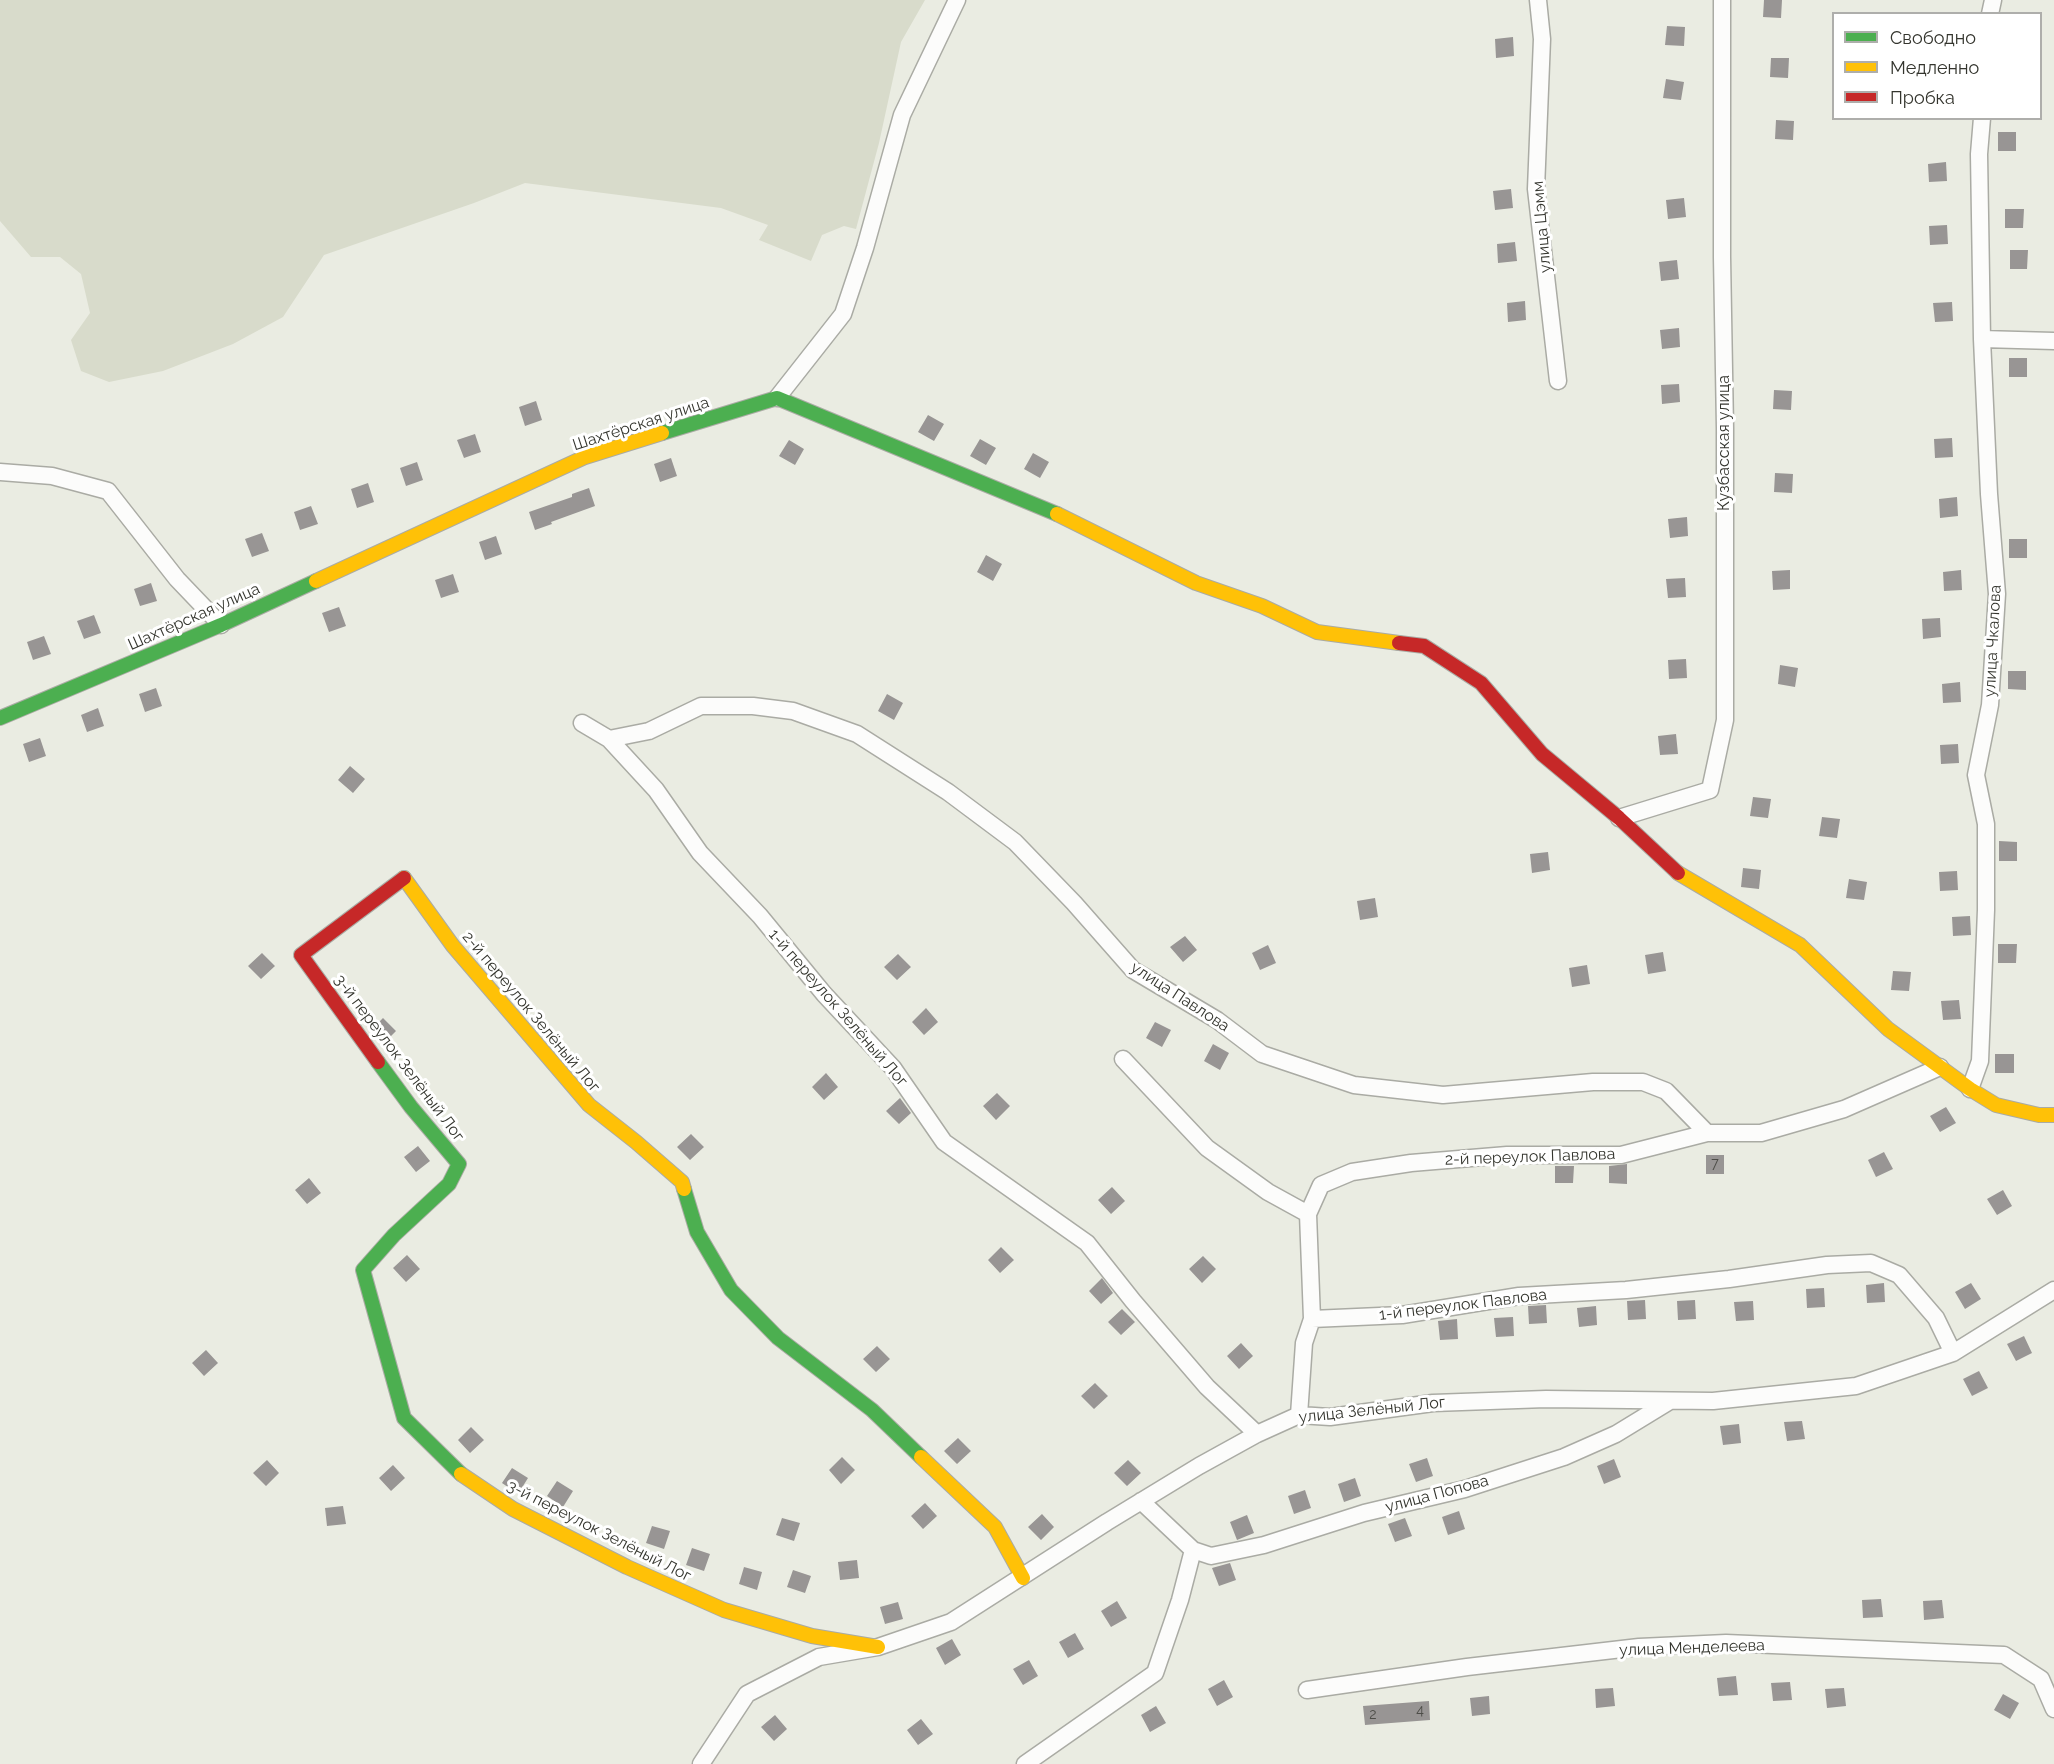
<!DOCTYPE html>
<html>
<head>
<meta charset="utf-8">
<style>
	body { margin:0 }
	#map { position:relative; width:2054px; height:1764px; overflow:hidden; background:#eaece2; font-family:Raleway,sans-serif }
	canvas { display:block }
	.legend { position:absolute; left:1832px; top:12px; width:210px; height:108px; box-sizing:border-box; background:#fff; border:2px solid #aeaeab; margin:0; padding:8px 10px; list-style:none; font-size:18px; color:#34352e }
	.legend li { display:flex; align-items:center; gap:12px; height:30px }
	.legend b { width:30px; border:2px solid #aeaeab }
</style>
</head>
<body>
<div id="map">
<canvas width="2054" height="1764"></canvas>
<ul class="legend">
<li><b style="height:8px;background:#4caf50"></b>Свободно</li>
<li><b style="height:8px;background:#ffc107"></b>Медленно</li>
<li><b style="height:8px;background:#c62828"></b>Пробка</li>
</ul>
</div>
<script>
const context = document.querySelector('canvas').getContext('2d');
context.lineJoin = 'round';
function fill(path, color) {
  context.fillStyle = color;
  context.fill(path, 'evenodd');
}
function toPath(rows) {
  const path = new Path2D();
  for (const r of rows) {
    path.moveTo(r[0], r[1]);
    for (let i = 2; i < r.length; i += 2) path.lineTo(r[i], r[i + 1]);
  }
  return path;
}
function stroke(path, color, width, dash) {
  context.strokeStyle = color;
  context.lineWidth = width;
  context.lineCap = dash ? 'butt' : 'round';
  context.setLineDash(dash || []);
  context.stroke(path);
}
function label(font, color, halo, rows, align = 'center') {
  context.font = font + ' Raleway,sans-serif';
  context.lineWidth = 6;
  context.setLineDash([]);
  context.textBaseline = 'middle';
  context.strokeStyle = halo;
  context.fillStyle = color;
  for (const [text, x, y, turn = 0] of rows) {
    context.save();
    context.translate(x, y);
    context.rotate((+turn || 0) * Math.PI / 180);
    context.textAlign = isNaN(turn) ? turn : align;
    if (halo) context.strokeText(text, 0, 0);
    context.fillText(text, 0, 0);
    context.restore();
  }
}
fill(toPath([
	[0,0,925,0,901,42,879,143,856,229,844,226,822,235,811,261,759,240,768,225,721,208,525,183,474,203,324,255,283,317,233,344,163,371,109,382,81,371,71,340,90,313,81,274,60,257,31,257,0,221]
]), '#d8dbcb');
fill(toPath([
	[1764,0,1782,0,1781,18,1763,17],
	[1667,26,1685,27,1684,46,1665,45],
	[1513,37,1514,56,1496,58,1495,39],
	[1771,58,1789,58,1788,78,1770,77],
	[1666,79,1684,82,1681,100,1663,98],
	[1776,120,1794,121,1793,140,1775,139],
	[1998,132,2016,132,2016,151,1998,151],
	[1946,162,1947,181,1929,182,1928,164],
	[1511,189,1513,208,1495,210,1493,191],
	[1684,198,1686,217,1668,219,1666,200],
	[2005,209,2024,209,2023,228,2005,228],
	[1947,225,1948,244,1930,245,1929,226],
	[1515,242,1517,261,1498,263,1497,244],
	[2010,250,2028,250,2027,269,2010,269],
	[1677,260,1679,279,1661,281,1659,262],
	[1525,301,1526,320,1508,322,1507,303],
	[1952,302,1953,321,1935,322,1933,303],
	[1679,328,1680,347,1662,349,1660,330],
	[2009,358,2027,358,2027,377,2009,377],
	[1679,384,1680,402,1662,404,1661,385],
	[1774,390,1792,391,1791,410,1773,409],
	[536,401,542,420,525,426,519,407],
	[928,415,944,424,934,441,918,432],
	[475,434,481,452,464,458,457,440],
	[1952,438,1953,457,1935,458,1934,439],
	[980,439,996,448,986,465,970,456],
	[789,440,804,449,795,465,779,456],
	[1033,453,1049,462,1040,478,1024,469],
	[671,458,677,476,660,482,654,464],
	[417,462,423,480,406,486,400,468],
	[1775,473,1793,474,1792,493,1774,492],
	[368,483,374,502,357,508,351,489],
	[589,488,595,506,551,522,552,524,535,530,529,512,572,497,572,494],
	[1957,497,1958,516,1940,518,1939,499],
	[311,506,318,524,300,530,294,512],
	[1687,517,1688,536,1670,538,1668,519],
	[262,533,269,551,252,557,245,539],
	[496,536,502,554,485,560,479,542],
	[2009,539,2027,539,2027,558,2009,558],
	[986,555,1002,564,993,581,977,572],
	[1790,570,1790,589,1773,590,1772,571],
	[1961,570,1962,590,1944,591,1943,572],
	[453,574,459,592,441,598,435,580],
	[1685,578,1686,597,1668,598,1666,579],
	[151,583,157,601,140,606,134,589],
	[339,607,346,626,329,632,322,613],
	[94,615,101,633,84,639,77,621],
	[1940,618,1941,637,1923,639,1922,619],
	[44,636,51,654,33,660,27,642],
	[1686,659,1687,678,1669,679,1668,660],
	[1780,665,1798,668,1795,687,1778,684],
	[2008,671,2026,671,2026,690,2008,689],
	[1960,682,1961,702,1943,703,1942,684],
	[156,688,162,706,145,712,139,694],
	[887,694,903,703,894,720,878,711],
	[98,708,104,726,87,732,81,715],
	[1676,734,1678,754,1660,755,1658,736],
	[40,738,46,756,29,762,23,744],
	[1958,744,1959,763,1941,764,1940,745],
	[350,766,365,779,353,793,338,780],
	[1753,797,1771,799,1768,818,1750,816],
	[1822,817,1840,819,1837,838,1819,836],
	[1999,841,2017,842,2017,861,1999,861],
	[1548,852,1550,870,1532,873,1530,854],
	[1743,868,1761,870,1759,889,1741,887],
	[1957,871,1958,890,1940,891,1939,872],
	[1849,879,1867,882,1864,900,1846,898],
	[1375,898,1378,917,1360,920,1357,901],
	[1970,916,1971,935,1953,936,1952,917],
	[1185,936,1197,950,1183,962,1170,947],
	[1998,944,2017,944,2016,963,1998,963],
	[1268,945,1276,963,1260,970,1252,953],
	[1663,952,1666,971,1648,974,1645,955],
	[262,953,275,966,261,979,248,966],
	[898,954,911,967,897,980,884,967],
	[1587,965,1590,984,1572,987,1569,968],
	[1893,971,1911,972,1909,991,1891,990],
	[1959,1000,1961,1019,1943,1020,1941,1001],
	[926,1008,938,1022,924,1035,912,1022],
	[383,1018,396,1031,383,1044,372,1029],
	[1155,1022,1171,1030,1162,1047,1146,1038],
	[1213,1044,1229,1053,1220,1070,1204,1061],
	[1995,1054,2014,1054,2014,1073,1995,1073],
	[826,1073,838,1087,824,1100,812,1087],
	[997,1093,1010,1106,996,1120,983,1106],
	[900,1098,911,1113,899,1124,886,1111],
	[1946,1107,1956,1123,1940,1132,1930,1116],
	[691,1134,704,1147,690,1160,677,1147],
	[418,1146,430,1161,416,1172,404,1157],
	[1884,1152,1893,1169,1876,1177,1868,1160],
	[1706,1155,1724,1155,1724,1174,1706,1174],
	[1627,1164,1627,1184,1609,1183,1609,1166],
	[1555,1166,1574,1166,1573,1183,1555,1183],
	[309,1178,321,1193,307,1204,295,1190],
	[1112,1187,1125,1201,1111,1214,1098,1200],
	[2003,1190,2012,1206,1997,1215,1987,1199],
	[1001,1247,1014,1260,1000,1273,988,1260],
	[407,1255,420,1269,406,1282,393,1268],
	[1203,1256,1216,1269,1202,1283,1189,1269],
	[1102,1278,1113,1293,1101,1304,1089,1291],
	[1884,1283,1885,1302,1867,1303,1866,1285],
	[1971,1283,1981,1299,1965,1309,1955,1292],
	[1824,1288,1825,1307,1807,1308,1806,1289],
	[1645,1300,1646,1319,1628,1320,1627,1301],
	[1695,1300,1696,1319,1678,1320,1677,1301],
	[1753,1301,1754,1320,1736,1321,1734,1302],
	[1546,1305,1547,1323,1529,1324,1528,1306],
	[1596,1306,1597,1325,1579,1327,1577,1308],
	[1122,1309,1135,1322,1121,1335,1108,1322],
	[1513,1317,1514,1336,1496,1337,1494,1318],
	[1457,1319,1458,1339,1440,1340,1438,1321],
	[2024,1336,2032,1353,2016,1361,2007,1344],
	[1241,1343,1253,1356,1239,1369,1227,1356],
	[877,1346,890,1359,876,1372,863,1359],
	[206,1350,218,1363,204,1376,192,1363],
	[1979,1371,1988,1388,1972,1396,1963,1379],
	[1095,1383,1108,1396,1094,1409,1081,1396],
	[1802,1421,1805,1439,1787,1441,1784,1422],
	[1739,1424,1741,1443,1723,1445,1720,1426],
	[471,1427,484,1440,470,1453,458,1440],
	[958,1438,971,1451,957,1464,944,1451],
	[842,1457,855,1470,841,1484,829,1470],
	[1427,1458,1433,1476,1416,1482,1409,1464],
	[1614,1459,1621,1477,1604,1484,1597,1466],
	[267,1460,279,1473,266,1486,253,1473],
	[1128,1460,1141,1473,1127,1486,1114,1473],
	[393,1465,405,1478,391,1491,379,1478],
	[512,1468,528,1478,518,1494,502,1483],
	[1355,1478,1361,1496,1344,1502,1338,1484],
	[557,1481,573,1491,563,1507,547,1496],
	[1305,1490,1311,1508,1294,1514,1288,1496],
	[925,1503,937,1516,923,1529,911,1516],
	[343,1506,346,1524,327,1526,325,1508],
	[1459,1511,1465,1529,1448,1535,1442,1517],
	[1042,1514,1054,1527,1041,1540,1028,1527],
	[1247,1515,1254,1533,1237,1540,1230,1522],
	[782,1518,800,1523,794,1541,776,1535],
	[1405,1518,1412,1536,1395,1542,1388,1524],
	[652,1526,670,1531,664,1549,646,1543],
	[692,1548,710,1554,704,1571,686,1565],
	[857,1560,859,1578,840,1580,838,1562],
	[1230,1563,1236,1580,1219,1586,1212,1568],
	[744,1567,762,1572,757,1590,739,1584],
	[793,1570,811,1576,805,1593,787,1587],
	[1881,1599,1883,1617,1863,1618,1862,1600],
	[1942,1600,1944,1618,1924,1620,1923,1601],
	[1117,1601,1127,1618,1111,1627,1101,1611],
	[898,1602,903,1619,885,1624,880,1607],
	[1075,1633,1084,1649,1068,1658,1059,1642],
	[952,1639,961,1655,945,1665,936,1648],
	[1029,1660,1038,1676,1023,1685,1013,1669],
	[1736,1676,1738,1695,1719,1696,1717,1678],
	[1224,1680,1233,1697,1217,1706,1208,1689],
	[1790,1682,1792,1700,1773,1701,1771,1683],
	[1613,1688,1615,1706,1596,1708,1595,1689],
	[1844,1688,1846,1706,1827,1708,1825,1689],
	[2003,1694,2019,1703,2010,1719,1994,1710],
	[1489,1696,1490,1714,1472,1716,1470,1698],
	[1429,1701,1430,1720,1365,1725,1363,1706],
	[1156,1706,1166,1723,1150,1732,1141,1715],
	[775,1715,787,1729,774,1741,761,1727],
	[921,1719,933,1734,918,1745,907,1730]
]), '#989594');
const street = toPath([
	[1538,0,1542,39,1536,189,1558,381],
	[1990,14,1993,0],
	[1982,339,2054,341],
	[777,398,843,314,865,248,902,115,957,0],
	[0,472,52,476,108,491,177,579,221,625],
	[582,723,609,739,656,790,700,853,760,916,824,994,893,1068,944,1142,1087,1243,1133,1301,1207,1387,1257,1434],
	[609,739,649,731,701,706,753,706,793,711,857,734,948,792,1015,842,1074,903,1133,970,1217,1020,1262,1054,1354,1085,1443,1095,1593,1082,1643,1082,1666,1091,1707,1133],
	[1619,818,1710,790,1725,720,1725,428,1722,257,1722,0],
	[1123,1059,1207,1148,1268,1192,1308,1214,1312,1319,1402,1315,1519,1296,1626,1290,1729,1279,1827,1265,1871,1263,1899,1275,1936,1318,1953,1353],
	[1970,1089,1980,1061,1986,910,1986,824,1976,775,1990,705,1997,594,1989,494,1982,339,1979,154,1982,118],
	[1308,1214,1321,1185,1352,1172,1411,1163,1507,1155,1621,1155,1707,1133,1761,1133,1844,1109,1940,1067],
	[1299,1415,1304,1343,1312,1319],
	[1193,1550,1211,1556,1264,1545,1364,1513,1465,1489,1564,1457,1616,1434,1670,1401],
	[1307,1690,1467,1667,1639,1647,1726,1643,2004,1655,2041,1679,2054,1709],
	[701,1764,747,1694,819,1657,878,1647,951,1622,1107,1522,1199,1466,1257,1434,1299,1415,1330,1417,1433,1403,1546,1399,1713,1401,1856,1386,1953,1353,2054,1290],
	[1025,1764,1155,1673,1180,1600,1193,1550,1141,1501]
]);
const fast = toPath([
	[662,433,777,398,1057,514],
	[0,718,221,625,316,581],
	[378,1062,411,1107,459,1164,449,1184,394,1235,363,1270,404,1418,461,1474],
	[684,1189,697,1232,731,1290,778,1338,872,1410,921,1457]
]);
const slow = toPath([
	[1057,514,1196,583,1262,606,1317,632,1399,643],
	[316,581,585,457,662,433],
	[1678,873,1800,945,1888,1029,1970,1089,1996,1105,2039,1115,2054,1115],
	[404,878,453,946,589,1105,636,1142,682,1182,684,1189],
	[921,1457,995,1527,1023,1578],
	[461,1474,513,1509,627,1567,724,1610,812,1636,878,1647]
]);
const jam = toPath([
	[1399,643,1424,646,1481,683,1542,754,1619,818,1678,873],
	[378,1062,301,955,404,878]
]);
stroke(street, '#aaaba4', 19);
stroke(fast, '#aaaba4', 16);
stroke(slow, '#aaaba4', 16);
stroke(jam, '#aaaba4', 16);
stroke(street, '#fcfcfb', 16);
stroke(fast, '#4caf50', 14);
stroke(slow, '#ffc107', 14);
stroke(jam, '#c62828', 14);
label('14px', '#4d4d48', null, [
	["7",1715,1164],
	["4",1420,1711],
	["2",1373,1715]
]);
label('16px', '#34352e', '#fff', [
	["улица Цэмм",1542,227,-95],
	["Шахтёрская улица",641,424,-18],
	["Кузбасская улица",1724,443,-90],
	["Шахтёрская улица",194,617,-24],
	["улица Чкалова",1993,641,-87],
	["улица Павлова",1180,997,33],
	["1-й переулок Зелёный Лог",838,1008,49],
	["2-й переулок Зелёный Лог",531,1012,50],
	["3-й переулок Зелёный Лог",399,1058,53],
	["2-й переулок Павлова",1530,1157,-2],
	["1-й переулок Павлова",1463,1305,-7],
	["улица Зелёный Лог",1372,1410,-6],
	["улица Попова",1437,1494,-15],
	["3-й переулок Зелёный Лог",599,1531,27],
	["улица Менделеева",1692,1648,-2]
]);
</script>
</body>
</html>
